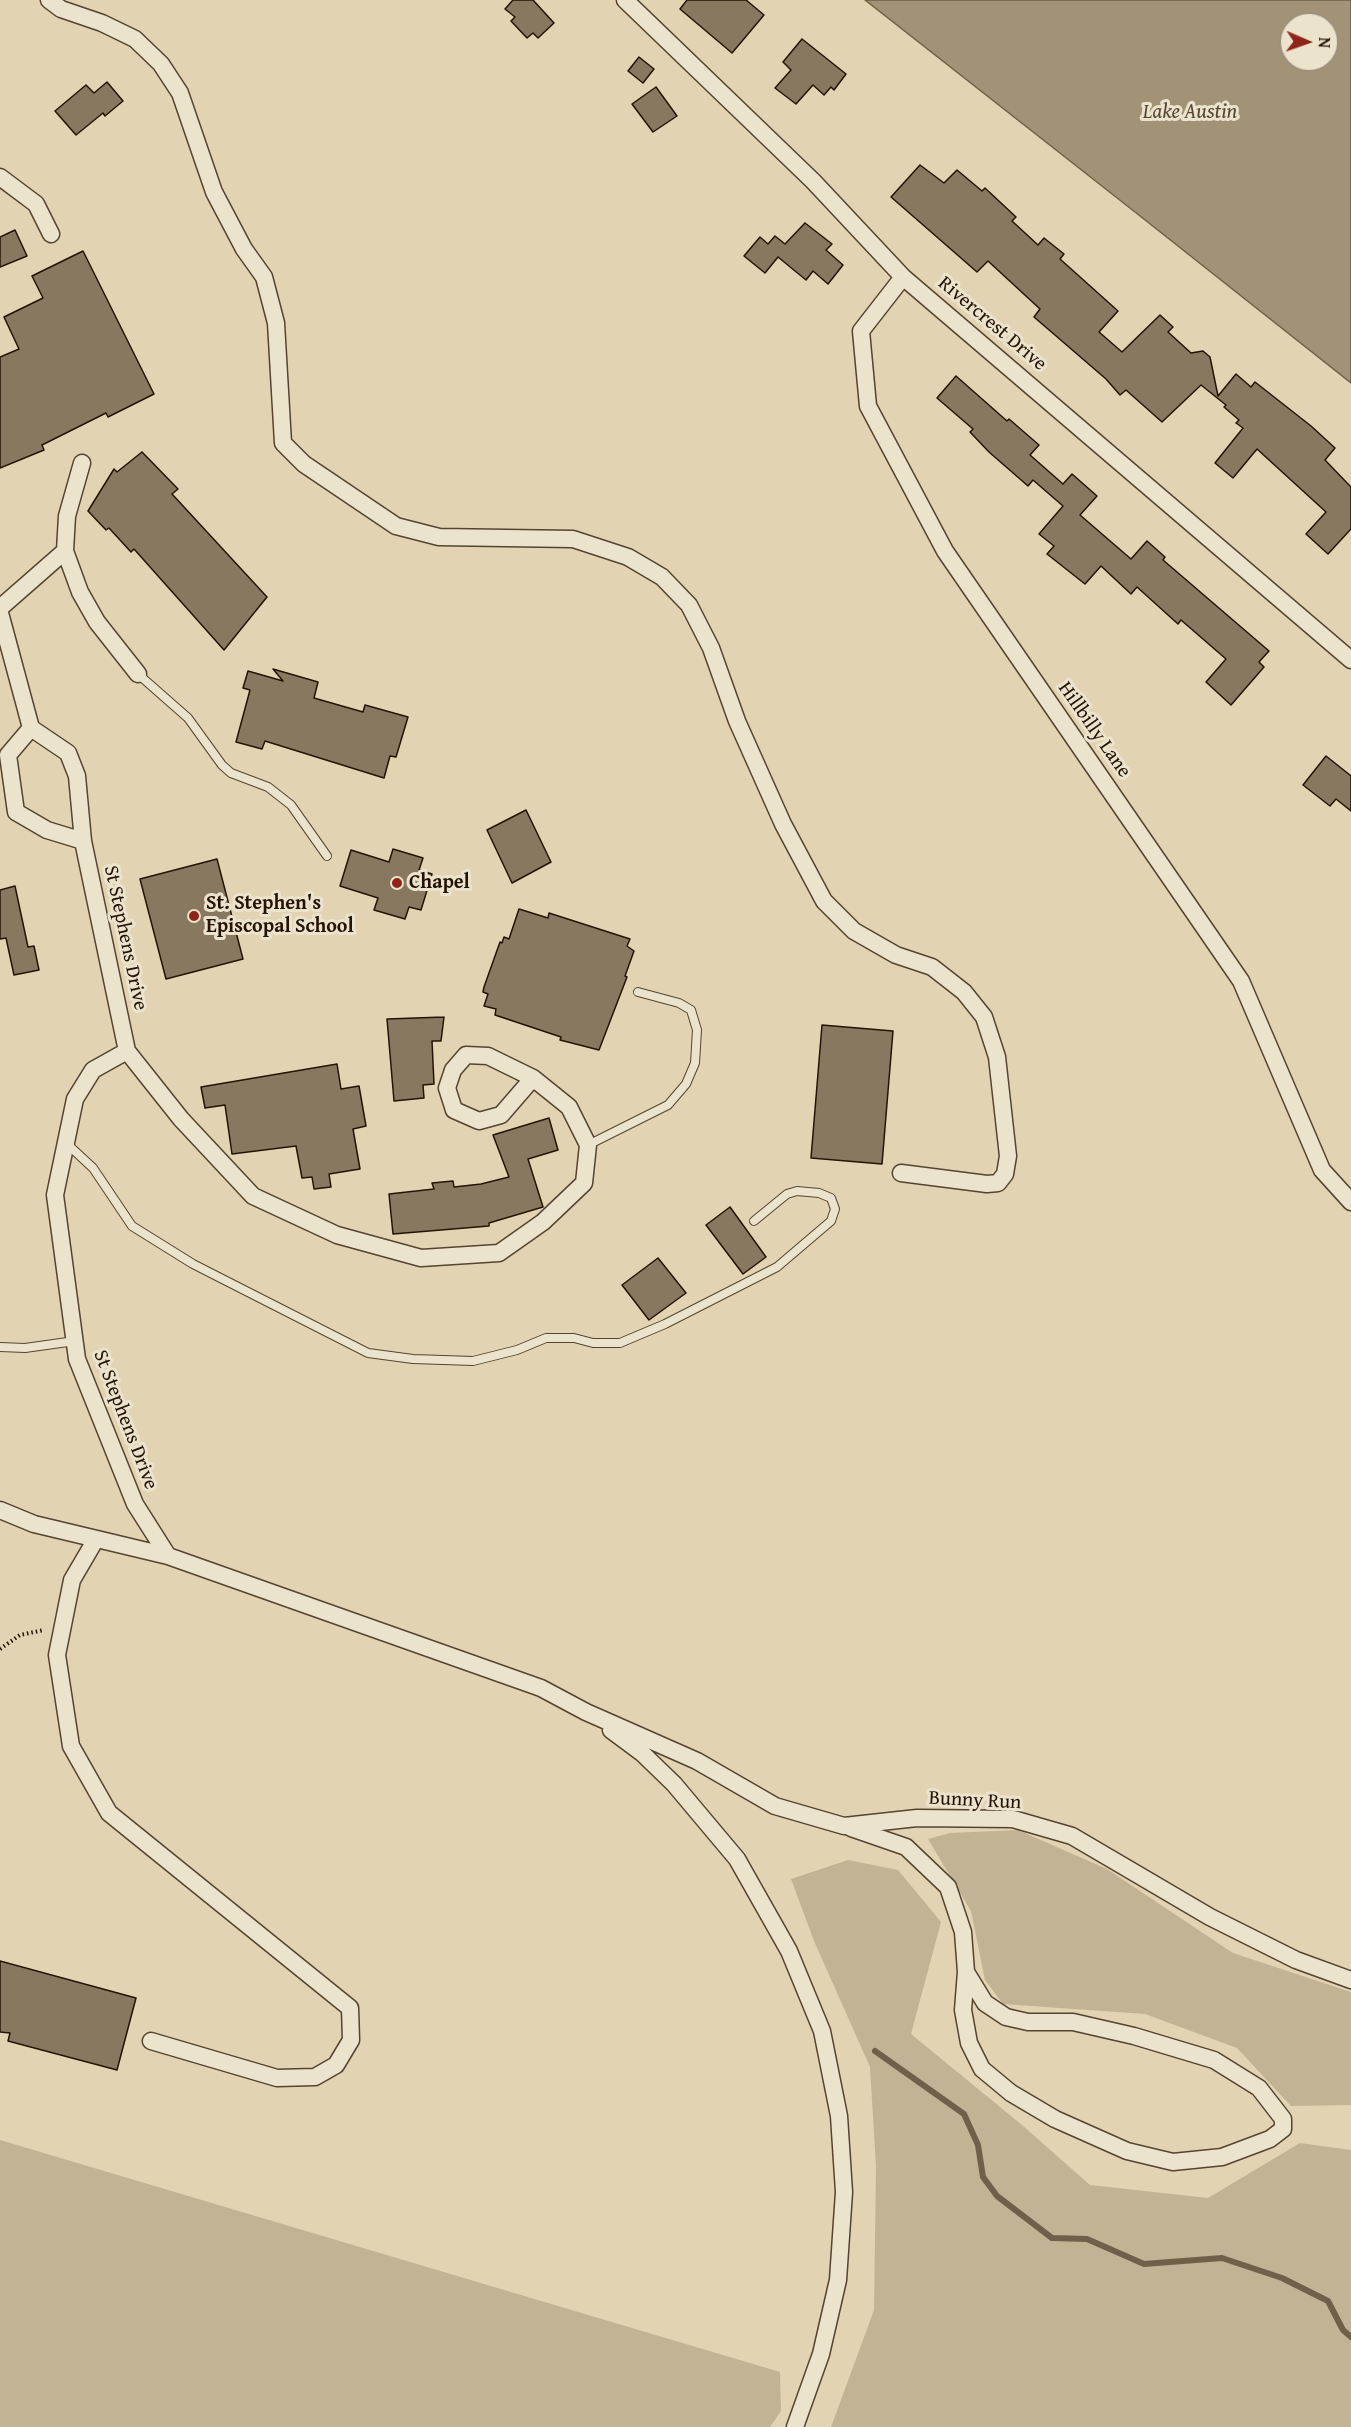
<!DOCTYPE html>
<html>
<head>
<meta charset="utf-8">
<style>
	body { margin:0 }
	#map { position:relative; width:1351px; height:2427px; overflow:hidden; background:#e2d4b2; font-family:"Gentium Book Plus",serif }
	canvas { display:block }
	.north { position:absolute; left:1279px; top:12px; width:60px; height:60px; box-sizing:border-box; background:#ece3cd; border:2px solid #9c907d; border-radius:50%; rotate:92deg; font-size:16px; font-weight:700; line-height:24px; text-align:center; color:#251405 }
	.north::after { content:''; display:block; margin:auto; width:21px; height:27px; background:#8f2418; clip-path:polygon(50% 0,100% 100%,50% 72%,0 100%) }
</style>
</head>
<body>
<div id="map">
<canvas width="1351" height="2427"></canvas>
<div class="north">N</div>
</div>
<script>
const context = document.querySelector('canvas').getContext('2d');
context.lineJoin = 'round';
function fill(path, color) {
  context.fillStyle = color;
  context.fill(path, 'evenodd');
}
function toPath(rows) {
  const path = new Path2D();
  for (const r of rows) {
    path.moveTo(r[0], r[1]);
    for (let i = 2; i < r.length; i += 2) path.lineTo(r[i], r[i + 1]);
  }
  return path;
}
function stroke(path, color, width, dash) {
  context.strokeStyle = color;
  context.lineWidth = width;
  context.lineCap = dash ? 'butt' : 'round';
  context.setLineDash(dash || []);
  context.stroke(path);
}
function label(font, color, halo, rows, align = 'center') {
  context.font = font + ' "Gentium Book Plus",serif';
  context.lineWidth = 6;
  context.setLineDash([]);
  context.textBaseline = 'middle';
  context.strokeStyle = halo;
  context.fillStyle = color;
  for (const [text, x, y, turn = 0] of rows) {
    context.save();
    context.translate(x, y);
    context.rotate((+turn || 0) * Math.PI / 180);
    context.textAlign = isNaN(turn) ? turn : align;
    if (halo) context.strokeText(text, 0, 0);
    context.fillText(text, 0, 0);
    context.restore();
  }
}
fill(toPath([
	[1018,1830,1107,1869,1233,1953,1351,1992,1351,2105,1291,2106,1237,2048,1145,2014,1003,2004,985,1980,971,1911,928,1839,950,1833],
	[848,1860,898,1870,941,1922,911,2034,1022,2125,1090,2185,1208,2198,1300,2143,1351,2150,1351,2427,831,2427,874,2310,876,2167,870,2067,814,1941,791,1879],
	[0,2140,780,2372,781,2411,770,2427,0,2427]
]), '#c2b395');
const water = toPath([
	[865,0,1351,0,1351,383,1135,212,865,0],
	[1291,24,1327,24,1327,60,1291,60,1291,24]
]);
fill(water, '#a29377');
stroke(water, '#706049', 1.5);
stroke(toPath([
	[875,2051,964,2114,978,2145,983,2177,997,2196,1052,2238,1087,2239,1144,2264,1222,2258,1282,2278,1328,2301,1343,2330,1351,2337]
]), '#706049', 6);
const building = toPath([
	[513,0,533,0,554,23,538,38,533,33,527,38,511,21,515,17,505,9,513,0],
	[687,0,746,0,764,15,732,53,680,9,687,0],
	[802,39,846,74,834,90,831,87,824,95,813,85,796,104,775,88,791,70,783,62,802,39],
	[639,57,654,69,643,83,628,71,639,57],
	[107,82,123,101,105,116,103,113,76,135,55,111,86,85,94,93,107,82],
	[656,87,677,116,653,132,632,104,656,87],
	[920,165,944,183,957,170,982,191,985,188,1016,217,1012,221,1038,245,1044,238,1064,254,1060,259,1118,311,1099,332,1122,352,1160,315,1173,327,1168,332,1191,353,1203,351,1210,357,1218,396,1236,374,1251,387,1255,382,1311,426,1335,448,1325,460,1351,487,1351,529,1328,554,1306,534,1326,512,1257,449,1233,478,1215,463,1243,428,1236,423,1239,420,1224,407,1226,405,1201,385,1162,422,1126,390,1120,395,1106,379,1034,317,1040,309,988,261,977,272,891,197,920,165],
	[805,223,832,244,826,250,843,265,828,284,813,271,806,280,778,257,765,273,744,256,760,237,768,244,775,236,785,244,805,223],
	[15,230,27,256,0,267,0,237,15,230],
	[83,251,154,394,108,417,106,413,42,445,44,450,0,468,0,357,19,349,4,317,43,298,32,276,83,251],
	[956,376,1007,421,1009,419,1039,445,1030,455,1063,484,1072,474,1097,496,1080,515,1131,559,1147,541,1165,557,1163,560,1269,651,1259,662,1264,667,1231,705,1206,682,1226,659,1181,620,1178,624,1137,587,1131,594,1101,566,1085,584,1047,554,1054,546,1039,534,1063,506,1033,480,1028,486,989,452,970,432,973,429,937,398,956,376],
	[142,452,178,489,172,494,267,597,224,650,134,549,131,552,109,528,106,530,88,511,114,469,117,472,142,452],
	[273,669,318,682,314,698,363,712,365,705,408,717,396,757,390,756,384,778,265,741,262,749,236,742,250,690,243,688,248,671,283,681,273,669],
	[1326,756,1351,776,1351,811,1336,799,1330,806,1303,785,1326,756],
	[526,810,551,862,512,883,487,830,526,810],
	[393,849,423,858,419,870,432,874,421,910,409,907,405,919,374,910,378,898,340,886,351,850,389,862,393,849],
	[217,859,243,959,166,979,140,879,217,859],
	[15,886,28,947,34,946,39,970,14,975,6,938,0,939,0,890,15,886],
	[519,909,548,918,549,913,630,939,627,946,634,951,625,976,627,977,599,1050,560,1040,561,1037,495,1015,496,1009,484,1006,488,994,483,992,484,987,500,942,502,943,504,937,509,939,519,909],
	[444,1017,441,1041,432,1041,434,1084,423,1085,424,1098,394,1101,387,1019,444,1017],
	[822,1025,893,1031,882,1164,811,1158,822,1025],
	[337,1064,341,1089,359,1086,366,1126,353,1129,360,1169,329,1174,331,1187,314,1189,312,1177,302,1178,296,1146,232,1154,225,1105,205,1108,201,1087,337,1064],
	[549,1118,558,1150,528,1159,543,1207,489,1223,489,1226,393,1234,389,1194,434,1189,432,1183,453,1181,454,1187,481,1184,509,1177,493,1135,549,1118],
	[730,1207,766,1257,743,1274,706,1225,730,1207],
	[658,1258,686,1293,649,1320,622,1285,658,1258],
	[0,1961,136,1998,117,2070,8,2041,10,2033,0,2032,0,1961]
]);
fill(building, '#87785f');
stroke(building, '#251405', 1.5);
const lane = toPath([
	[138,674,188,718,222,765,231,773,268,787,291,805,327,856],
	[65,1142,93,1168,132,1226,193,1264,368,1353,413,1359,473,1361,517,1350,546,1338,574,1338,593,1343,620,1343,665,1324,777,1267,831,1221,835,1209,831,1198,819,1193,797,1191,787,1194,754,1221],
	[588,1145,668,1105,686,1084,695,1063,697,1030,691,1010,679,1003,638,992],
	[0,1347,25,1348,75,1341]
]);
const street = toPath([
	[49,0,61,9,102,23,135,39,161,64,180,93,214,192,244,249,264,277,276,323,283,443,304,464,396,526,439,537,573,539,628,557,662,577,689,605,711,648,737,721,783,824,824,901,854,931,896,955,932,967,964,992,984,1017,997,1057,1008,1156,1005,1174,998,1183,987,1184,901,1173],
	[625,0,813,181,903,277,1351,660],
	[0,177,36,204,51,234],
	[903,277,861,331,868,406,945,551,1241,981,1322,1170,1351,1202],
	[65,551,80,592,97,622,138,674],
	[0,608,65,551,67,516,82,463],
	[0,613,31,728],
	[83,841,47,830,16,812,8,755,31,728,68,753,77,776,83,841,127,1051,93,1070,75,1099,55,1195,77,1359,135,1504,168,1556,541,1688,586,1712,697,1761,775,1806,844,1826,917,1818,1013,1819,1072,1836,1210,1917,1296,1960,1351,1980],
	[127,1051,181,1119,253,1196,337,1235,421,1258,499,1253,543,1222,584,1183,588,1145,569,1107,533,1078,488,1056,466,1055,453,1070,447,1088,454,1110,479,1121,501,1115,533,1078],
	[0,1510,34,1524,168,1556],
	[96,1539,72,1580,57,1655,71,1746,109,1813,350,2008,351,2040,336,2065,315,2077,277,2078,151,2041],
	[611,1730,642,1753,674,1784,737,1859,789,1951,822,2031,839,2116,844,2192,838,2280,821,2354,795,2427],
	[851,1828,906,1847,948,1887,963,1932,966,1972,963,2010,969,2043,982,2069,1011,2093,1055,2119,1127,2151,1173,2162,1222,2157,1270,2139,1283,2129,1283,2119,1259,2088,1214,2060,1134,2036,1073,2022,1028,2022,1006,2017,985,2003,966,1972]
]);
stroke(lane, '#544430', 10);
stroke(street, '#544430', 19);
stroke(toPath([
	[0,1649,20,1635,44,1630]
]), '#251405', 4, [1.5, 3]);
stroke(lane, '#ece3cd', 8);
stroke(street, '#ece3cd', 16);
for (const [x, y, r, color] of [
	[397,883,6,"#8f2418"],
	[194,916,6,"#8f2418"]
]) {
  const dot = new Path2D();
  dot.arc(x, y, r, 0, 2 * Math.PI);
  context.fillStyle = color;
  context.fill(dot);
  stroke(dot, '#ece3cd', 2);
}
label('20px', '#251405', '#ece3cd', [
	["Rivercrest Drive",992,324,40],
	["Hillbilly Lane",1094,730,55],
	["St Stephens Drive",125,938,78],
	["St Stephens Drive",125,1420,69],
	["Bunny Run",975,1801,3]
]);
label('bold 20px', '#251405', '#ece3cd', [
	["Chapel",409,883],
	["St. Stephen's",206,904],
	["Episcopal School",206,927]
], 'left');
label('italic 21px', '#574733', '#ece3cd', [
	["Lake Austin",1190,113]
]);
</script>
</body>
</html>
